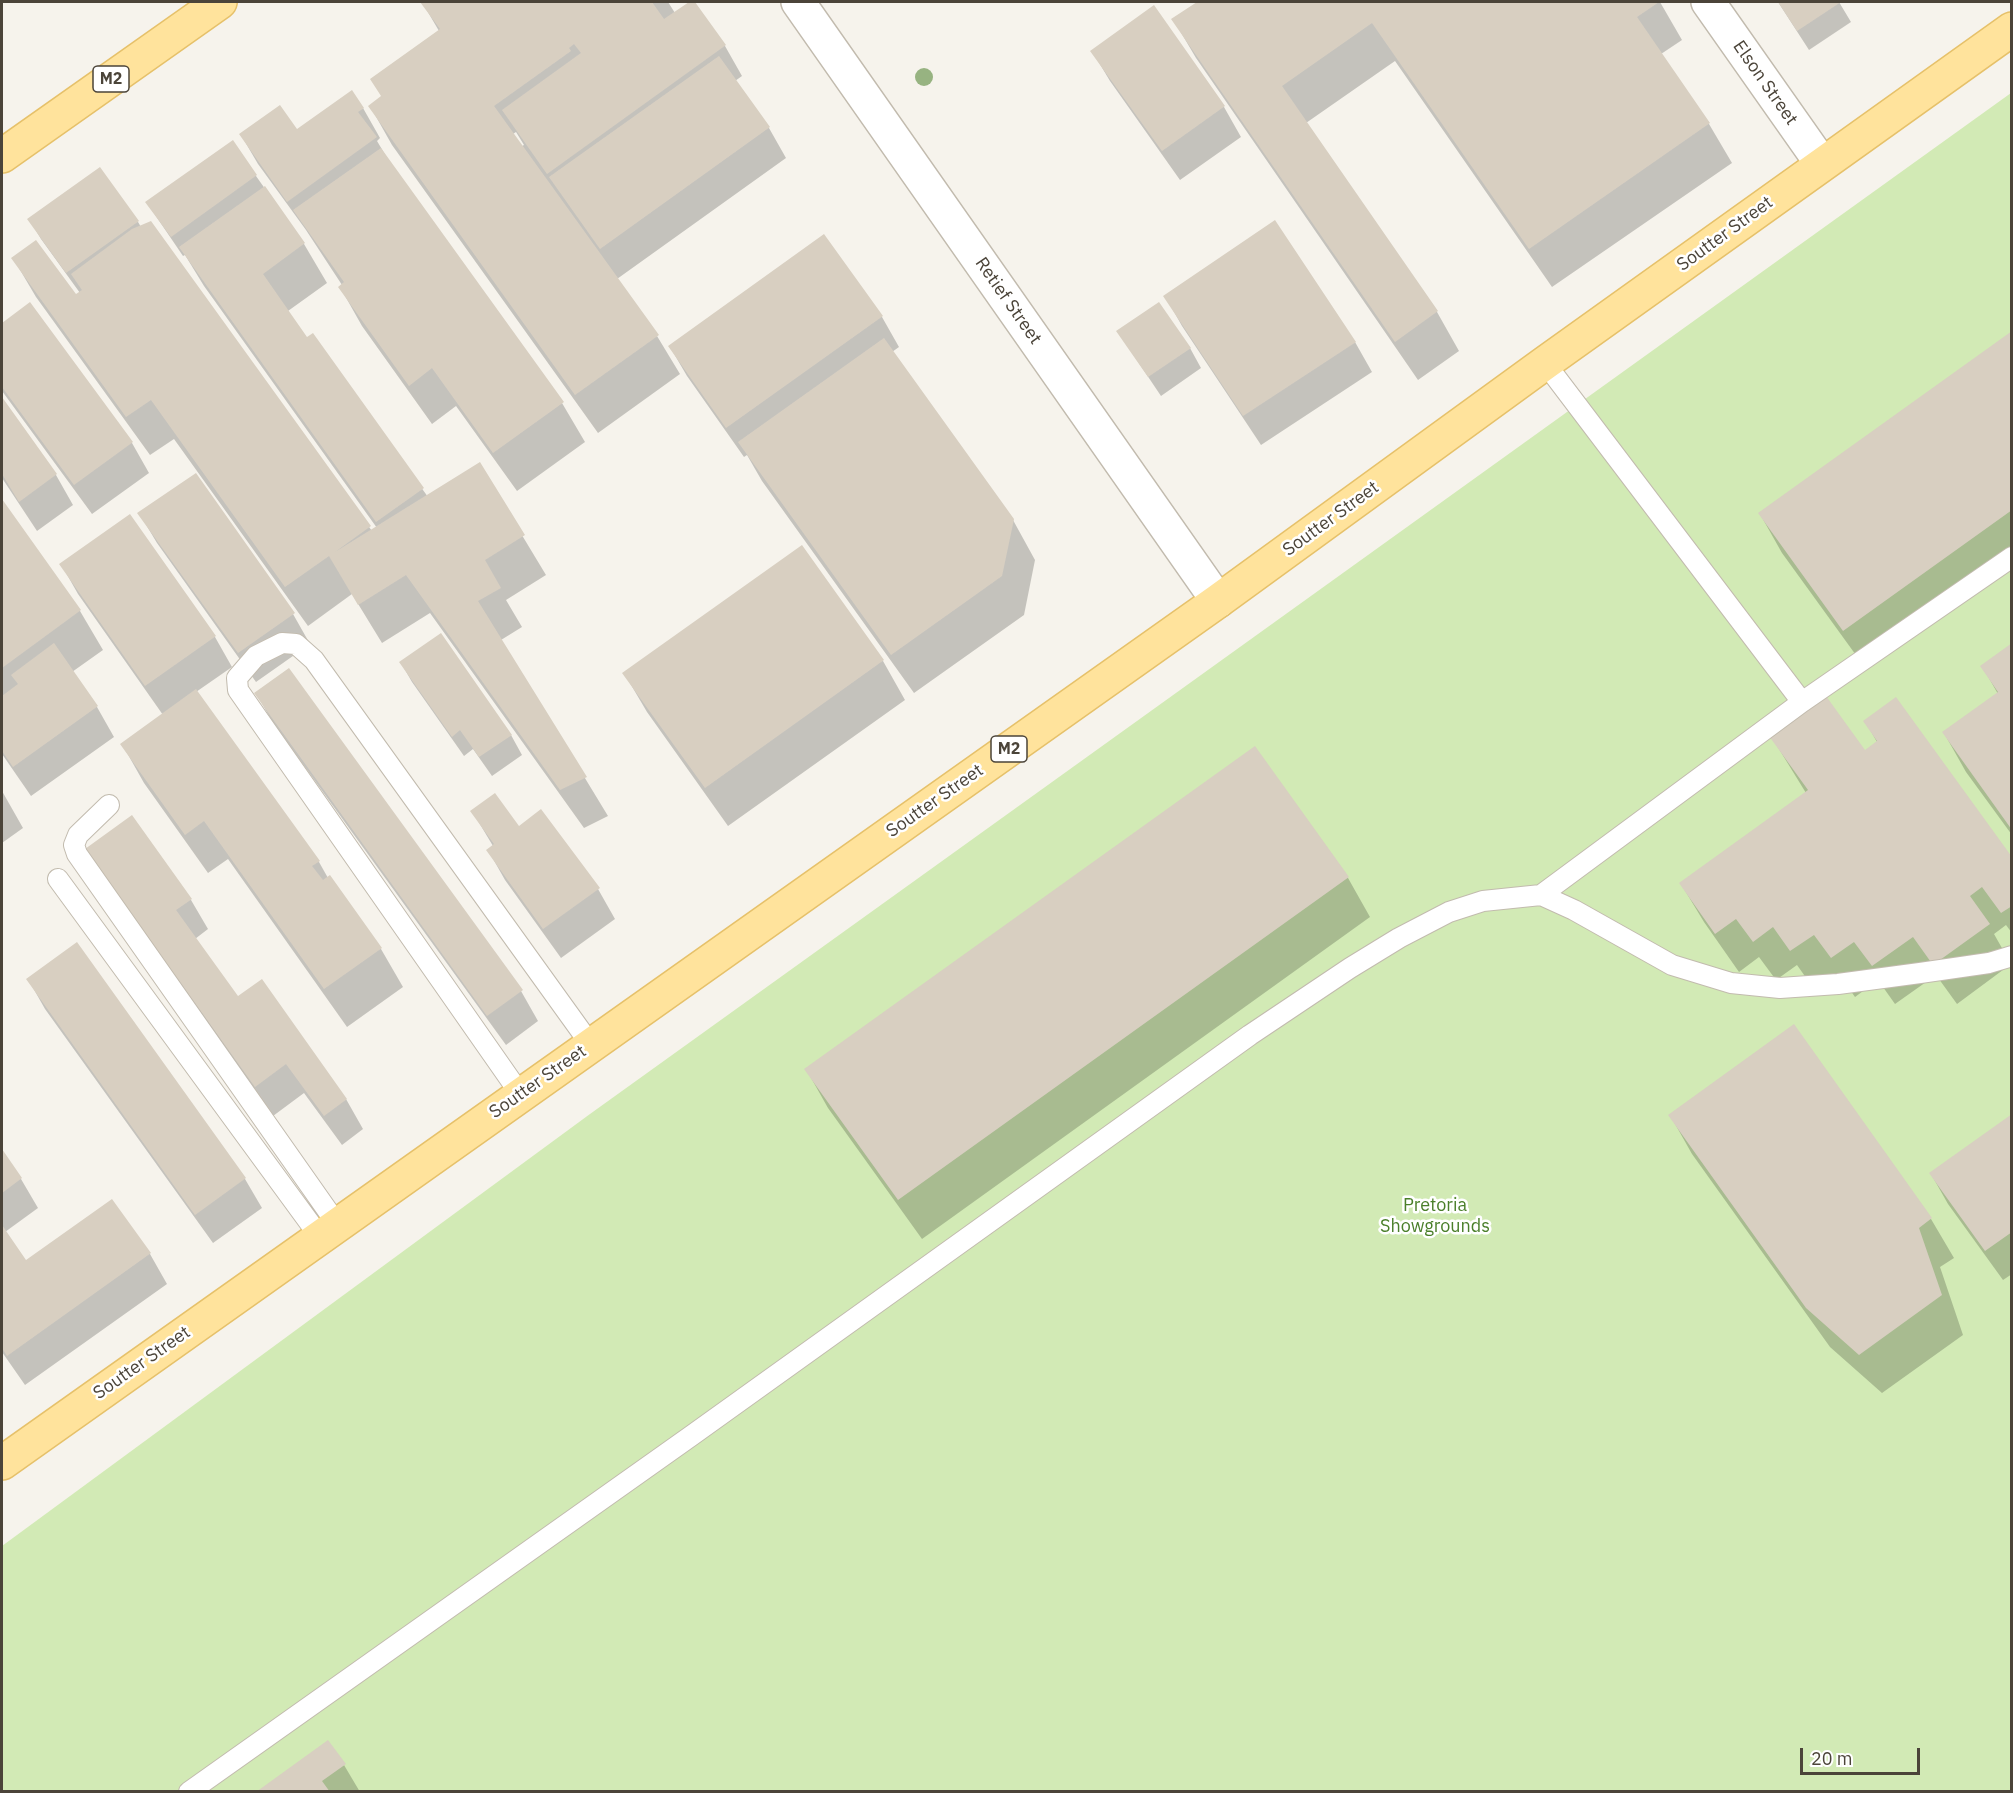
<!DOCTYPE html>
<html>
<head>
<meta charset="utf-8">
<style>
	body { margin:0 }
	#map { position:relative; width:2013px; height:1793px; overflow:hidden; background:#f6f3ec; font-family:"IBM Plex Sans",sans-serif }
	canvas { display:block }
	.frame { position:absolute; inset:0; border:3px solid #4b4439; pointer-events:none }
	.scale { position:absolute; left:1800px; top:1748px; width:120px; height:27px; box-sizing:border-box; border:3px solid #4b4439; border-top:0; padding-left:8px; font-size:18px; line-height:21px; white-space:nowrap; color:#4b4439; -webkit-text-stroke:4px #fff; paint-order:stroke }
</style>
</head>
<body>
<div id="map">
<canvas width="2013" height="1793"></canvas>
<div class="frame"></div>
<div class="scale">20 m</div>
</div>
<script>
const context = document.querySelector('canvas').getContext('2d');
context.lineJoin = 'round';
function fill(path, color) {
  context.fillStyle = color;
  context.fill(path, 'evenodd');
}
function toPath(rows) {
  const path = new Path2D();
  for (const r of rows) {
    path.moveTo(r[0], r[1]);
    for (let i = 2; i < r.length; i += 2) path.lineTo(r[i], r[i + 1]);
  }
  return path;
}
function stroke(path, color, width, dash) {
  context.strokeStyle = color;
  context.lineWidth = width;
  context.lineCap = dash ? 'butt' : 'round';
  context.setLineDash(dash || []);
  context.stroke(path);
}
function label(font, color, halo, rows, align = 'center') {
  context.font = font + ' "IBM Plex Sans",sans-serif';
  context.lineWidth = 5;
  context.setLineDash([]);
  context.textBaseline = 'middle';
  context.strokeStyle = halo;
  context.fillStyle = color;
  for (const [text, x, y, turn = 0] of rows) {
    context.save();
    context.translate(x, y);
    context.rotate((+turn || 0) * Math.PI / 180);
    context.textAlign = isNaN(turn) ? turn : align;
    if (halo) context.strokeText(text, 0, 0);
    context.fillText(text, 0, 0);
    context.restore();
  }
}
fill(toPath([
	[2011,93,2011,1791,2,1791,2,1546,590,1114]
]), '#d2eab5');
fill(toPath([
	[422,2,668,2,675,13,694,2,725,46,742,76,735,81,769,128,786,158,617,279,657,336,680,374,598,433,392,145,370,106,382,97,439,31],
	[516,132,524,145,522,146,513,134],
	[1199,2,1660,2,1682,40,1661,54,1709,124,1732,163,1552,287,1395,61,1306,123,1437,312,1459,351,1418,380,1196,58,1173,19],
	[1778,2,1839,2,1851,22,1809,50],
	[1154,8,1224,107,1241,137,1180,180,1110,81,1092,51],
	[363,108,380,138,377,141,389,161,562,403,585,442,517,491,456,406,432,424,362,326,340,287,342,285,306,230,258,164,241,135,297,131],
	[232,142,304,244,327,283,288,311,307,339,312,335,428,497,479,464,546,575,506,600,522,627,501,640,608,816,584,828,430,613,382,643,352,594,308,626,174,439,150,455,36,297,13,258,75,296,80,293,41,239,29,219,138,222,141,227,150,223,372,531,377,528,204,286,185,255,183,256,147,203],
	[823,236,882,317,899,347,892,352,1013,520,1035,560,1024,615,914,693,762,481,747,455,744,457,687,376,670,347],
	[1165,296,1355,342,1372,372,1261,445,1182,326],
	[30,305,132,443,149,473,92,514,2,391,2,325],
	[1118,332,1190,348,1201,368,1161,396],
	[2012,333,2012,565,1866,669,1782,553,1760,514],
	[2,399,56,475,73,505,37,531,2,478],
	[2,502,80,611,103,650,72,672,97,707,114,737,31,796,2,754],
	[139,513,293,614,310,644,256,682,157,543],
	[130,516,215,637,232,667,196,692,319,862,328,878,381,949,403,987,347,1027,228,859,208,873,144,783,122,744,163,715,78,594,61,564],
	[2012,645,2012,835,1966,772,1944,733,1998,694,1982,666],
	[883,661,905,700,728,826,647,712,624,673],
	[401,663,511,735,522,755,492,776,473,749,464,756,412,682],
	[256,693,521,991,538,1021,506,1045,273,723],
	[1865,721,2012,860,2012,933,2006,925,1994,934,2011,964,1957,1004,1936,975,1895,1004,1878,980,1855,997,1838,973,1814,989,1797,965,1776,980,1759,957,1739,972,1704,922,1681,884,1806,793,1771,736,1864,752,1877,742],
	[1255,748,1348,878,1370,917,922,1239,828,1108,806,1069],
	[2,791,23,828,2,843],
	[472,811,518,828,598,889,615,919,561,958,505,880,488,850,493,846],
	[104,880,191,900,208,929,195,939,237,998,346,1099,363,1129,342,1145,304,1093,273,1116],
	[77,944,245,1179,262,1208,213,1243,45,1009,28,979],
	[1670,1115,1931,1219,1954,1258,1940,1267,1963,1335,1882,1393,1830,1347,1692,1154],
	[2012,1116,2012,1274,2003,1280,1948,1204,1931,1174],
	[2,1152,21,1179,38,1208,5,1232,26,1262,112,1201,150,1254,167,1284,25,1385,2,1352],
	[344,1765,360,1792,258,1792]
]), '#0003');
fill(toPath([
	[420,2,652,2,664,19,689,2,695,2,726,45,547,174,502,110,581,53,574,44,569,48,571,51,494,106,659,335,575,395,368,106,381,96,370,79,440,29],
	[1197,2,1659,2,1637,17,1710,123,1529,249,1372,23,1282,86,1438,311,1395,342,1171,19],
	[1778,2,1841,2,1797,31],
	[1154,5,1225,106,1162,151,1090,51],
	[719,56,770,127,600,249,549,177],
	[352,90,364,108,358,112,377,137,287,202,239,134,280,105,297,129],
	[233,140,257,175,171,237,145,202],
	[381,148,564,402,493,453,432,368,409,386,338,287,344,282,293,210],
	[100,167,139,221,66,273,27,219],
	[265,186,305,243,263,274,307,337,313,333,424,488,376,522,179,247],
	[1275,220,1356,342,1243,416,1163,296],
	[151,221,371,526,335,552,480,462,525,535,485,560,501,588,478,601,587,777,560,790,406,575,358,605,329,556,285,587,151,400,126,417,11,258,36,240,76,294,82,290,71,274,132,229],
	[824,234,883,316,726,428,668,346],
	[30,302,133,442,74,485,2,387,2,323],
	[1159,302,1191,348,1148,377,1116,331],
	[2012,331,2012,510,1843,631,1758,513],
	[884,338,1014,519,1002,576,891,655,738,442],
	[2,397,57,474,19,502,2,474],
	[196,473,295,613,238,653,137,513],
	[2,499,81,610,2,668],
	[130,514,216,636,145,686,59,564],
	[802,545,884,660,705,788,622,673],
	[441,633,512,735,479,757,460,730,452,737,399,662],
	[54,643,98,706,13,767,2,751,2,696,18,684,11,675],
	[2012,643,2012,830,1942,732,1998,692,1980,666],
	[289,668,523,990,487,1016,254,693],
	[196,689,320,861,312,866,323,880,330,875,382,948,324,989,204,821,185,835,120,744],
	[1826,696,1865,750,1877,741,1863,721,1896,697,2012,857,2012,906,2001,913,1982,887,1970,896,1990,924,1933,965,1913,937,1872,966,1854,942,1831,958,1814,935,1790,951,1773,927,1753,942,1736,919,1715,934,1679,883,1808,790,1769,736],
	[1255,746,1349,877,898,1200,804,1069],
	[495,793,519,826,541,809,600,888,543,929,486,850,494,844,470,811],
	[132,815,192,899,176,910,238,996,262,979,347,1099,324,1116,286,1064,255,1087,85,849],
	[77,942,246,1178,195,1215,26,979],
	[1794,1024,1932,1218,1919,1228,1942,1295,1859,1355,1806,1308,1668,1115],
	[2012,1114,2012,1232,1985,1251,1929,1173],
	[2,1149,22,1178,2,1193],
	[112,1199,151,1253,7,1356,2,1348,2,1225,26,1260],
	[328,1740,346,1764,322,1781,330,1792,256,1792]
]), '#d8cfc1');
const lane = toPath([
	[1545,363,1802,702],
	[109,805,78,835,74,845,77,854,337,1224],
	[58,879,320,1237],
	[1541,895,1802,702,2012,557],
	[521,1095,238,690,237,678,256,656,282,643,296,644,314,660,591,1045],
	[189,1792,691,1436,1250,1035,1350,968,1399,938,1449,912,1483,901,1541,895,1574,910,1672,965,1731,983,1780,988,1838,984,1920,973,1989,963,2012,956]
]);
const street = toPath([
	[798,2,1218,601],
	[1708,2,1822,164]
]);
const primary = toPath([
	[2,156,220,2],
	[2,1463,1218,601,1545,363,2012,29]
]);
stroke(lane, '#c2bbae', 22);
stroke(street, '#c2bbae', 36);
stroke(primary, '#e6c16a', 36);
stroke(lane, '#fff', 20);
stroke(street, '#fff', 33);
stroke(primary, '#ffe39c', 33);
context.fillStyle = '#97b381';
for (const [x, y] of [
	[924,77]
]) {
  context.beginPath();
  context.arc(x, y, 9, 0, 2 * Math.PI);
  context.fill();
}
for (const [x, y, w] of [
	[111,79,36],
	[1009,749,36]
]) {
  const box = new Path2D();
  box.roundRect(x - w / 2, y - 13, w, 26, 4.5);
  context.fillStyle = '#fff';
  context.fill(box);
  stroke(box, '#4b4439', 1.5);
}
label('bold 16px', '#4b4439', null, [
	["M2",111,79],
	["M2",1009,749]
]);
label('18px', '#4b4439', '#fff', [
	["Elson Street",1765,83,55],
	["Soutter Street",1725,234,-36],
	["Retief Street",1008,301,55],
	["Soutter Street",1331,519,-36],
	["Soutter Street",935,801,-35],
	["Soutter Street",538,1082,-35],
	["Soutter Street",142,1363,-35]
]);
label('18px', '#4a7f2a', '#fff', [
	["Pretoria",1435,1206],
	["Showgrounds",1435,1227]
]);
</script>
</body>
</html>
